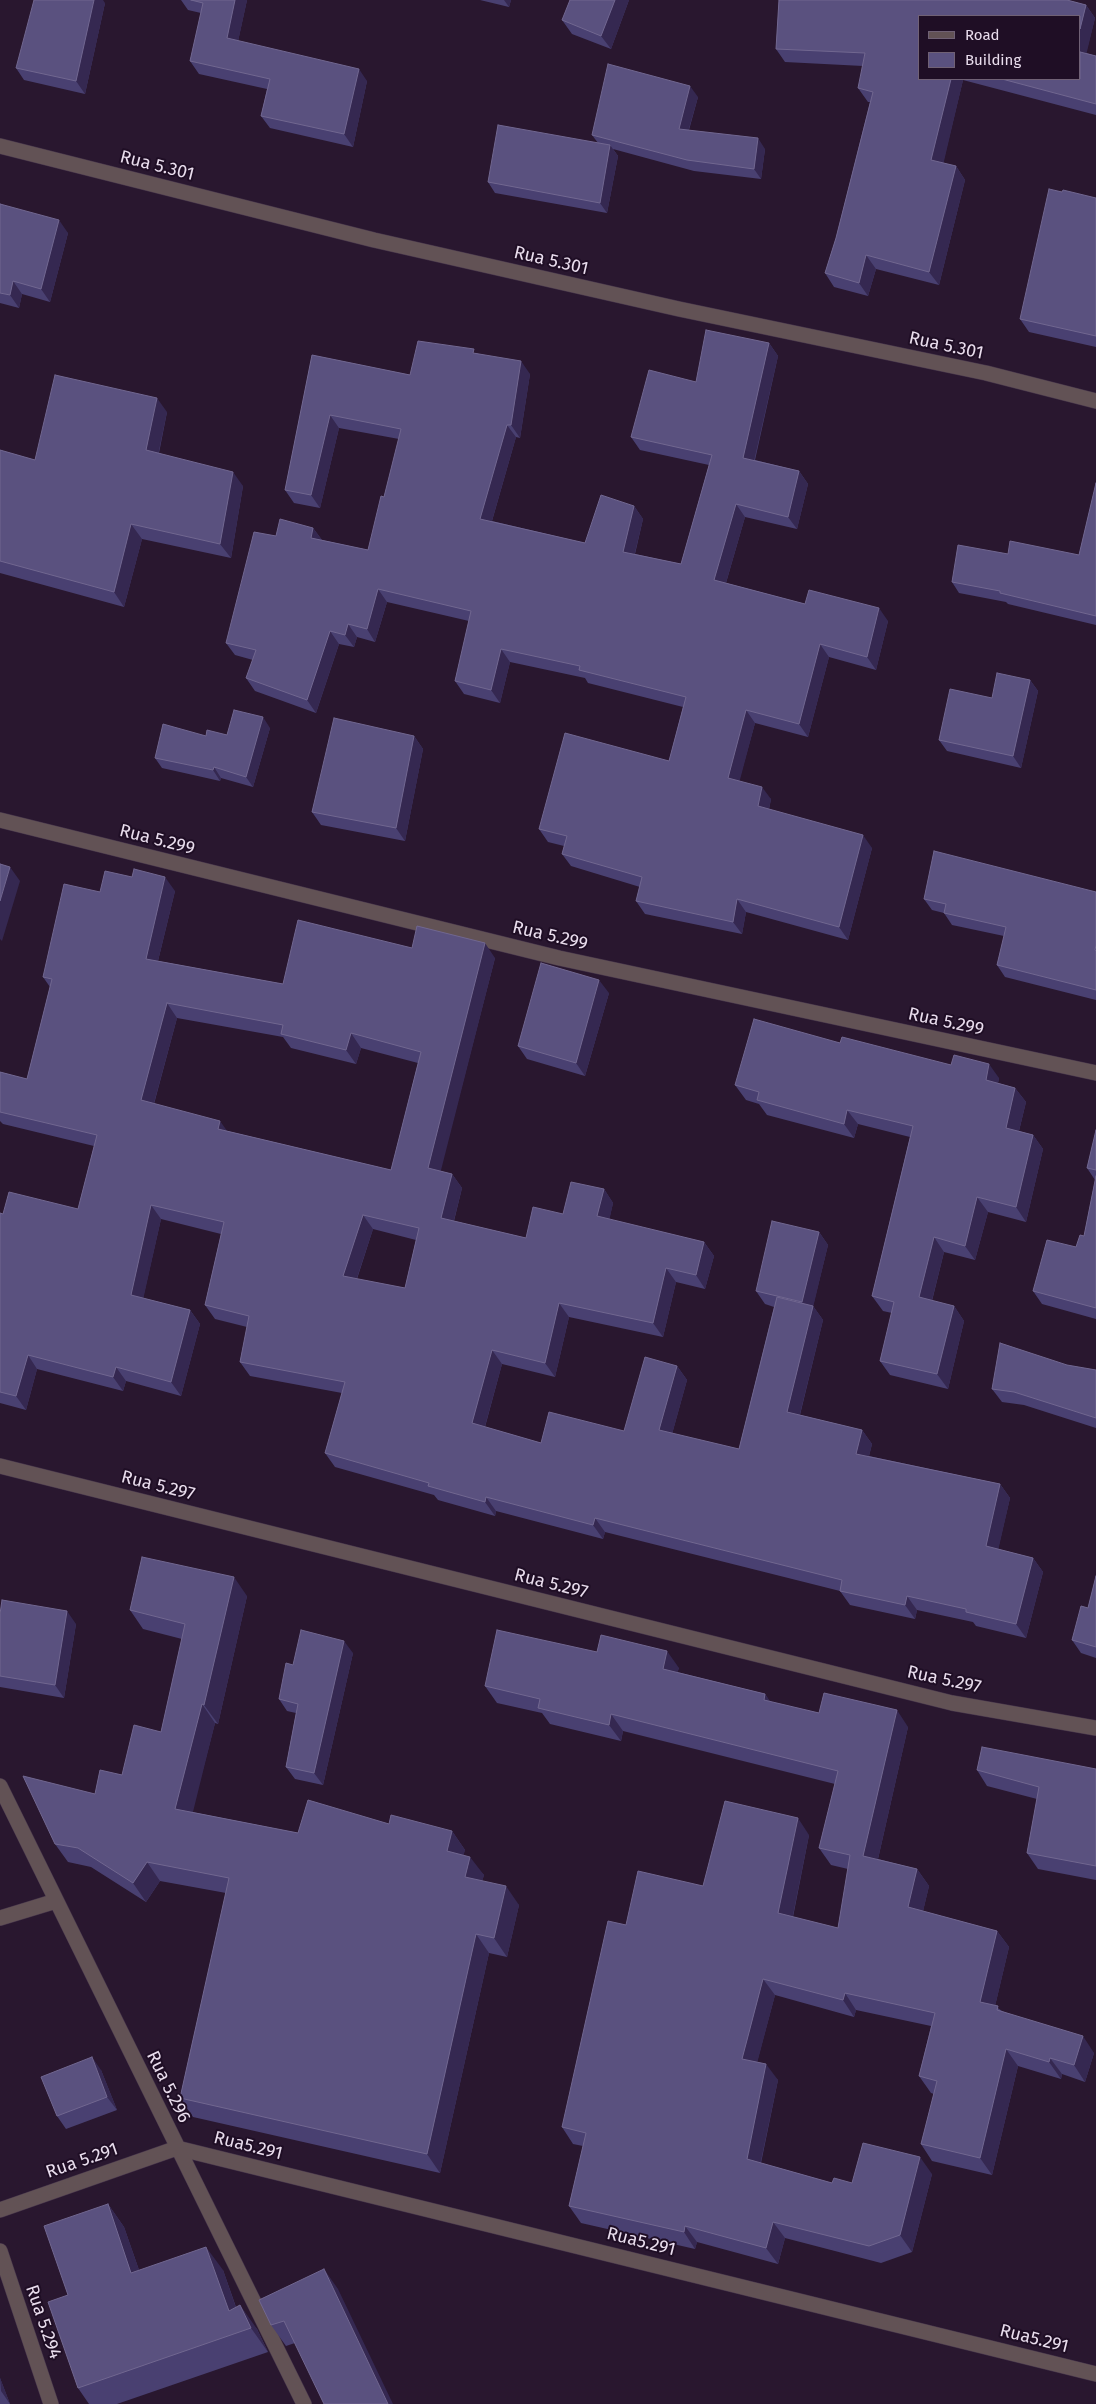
<!DOCTYPE html>
<html>
<head>
<meta charset="utf-8">
<style>
	body { margin:0 }
	#map { position:relative; width:1096px; height:2404px; overflow:hidden; background:#29172f; font-family:"Fira Sans",sans-serif }
	canvas { display:block }
	.legend { position:absolute; left:918px; top:15px; width:162px; height:65px; box-sizing:border-box; background:#1f0e25; border:1px solid #706175; margin:0; padding:6px 9px; list-style:none; font-size:15px; color:#e9dded }
	.legend li { display:flex; align-items:center; gap:10px; height:25px }
	.legend b { width:25px; border:1px solid #706175 }
</style>
</head>
<body>
<div id="map">
<canvas width="1096" height="2404"></canvas>
<ul class="legend">
<li><b style="height:6px;background:#625255"></b>Road</li>
<li><b style="height:14px;background:#5a517f"></b>Building</li>
</ul>
</div>
<script>
const context = document.querySelector('canvas').getContext('2d');
context.lineJoin = 'round';
function toPath(rows) {
  const path = new Path2D();
  for (const r of rows) {
    path.moveTo(r[0], r[1]);
    for (let i = 2; i < r.length; i += 2) path.lineTo(r[i], r[i + 1]);
  }
  return path;
}
function stroke(path, color, width, dash) {
  context.strokeStyle = color;
  context.lineWidth = width;
  context.lineCap = dash ? 'butt' : 'round';
  context.setLineDash(dash || []);
  context.stroke(path);
}
function fill(path, color) {
  context.fillStyle = color;
  context.fill(path, 'evenodd');
}
function label(font, color, halo, rows, align = 'center') {
  context.font = font + ' "Fira Sans",sans-serif';
  context.lineWidth = 4;
  context.setLineDash([]);
  context.textBaseline = 'middle';
  context.strokeStyle = halo;
  context.fillStyle = color;
  for (const [text, x, y, turn = 0] of rows) {
    context.save();
    context.translate(x, y);
    context.rotate((+turn || 0) * Math.PI / 180);
    context.textAlign = isNaN(turn) ? turn : align;
    if (halo) context.strokeText(text, 0, 0);
    context.fillText(text, 0, 0);
    context.restore();
  }
}
const minor = toPath([
	[0,146,374,240,679,309,986,373,1096,401],
	[0,820,559,958,1096,1073],
	[0,1466,952,1703,1096,1728],
	[0,1786,304,2404],
	[0,1918,56,1901],
	[0,2210,177,2148,1096,2374],
	[0,2251,51,2404]
]);
stroke(minor, '#44334a', 16);
stroke(minor, '#625255', 15);
fill(toPath([
	[181,0,247,0,238,41,367,81,353,147,270,128,261,116,267,89,199,74,190,61,201,13,188,10],
	[480,0,511,0,509,7],
	[629,0,611,49,572,34,562,20],
	[779,0,1067,0,1086,5,1095,18,1086,53,1096,56,1096,115,963,80,943,163,956,166,965,180,939,285,876,269,868,296,834,287,825,273,836,238,870,102,868,102,858,88,863,66,785,62,776,49],
	[920,16,1080,16,1080,79,920,79],
	[105,3,85,94,24,80,16,68],
	[698,97,689,130,765,149,761,179,694,171,613,149,618,156,607,213,495,193,488,182,598,143,592,135],
	[1062,192,1096,198,1096,347,1029,332,1020,319],
	[0,204,68,233,50,302,22,294,19,308,0,303],
	[769,343,778,356,755,460,799,471,808,484,797,529,745,517,726,583,805,604,888,621,876,670,829,657,808,737,755,723,739,781,771,799,769,809,872,848,848,940,746,912,742,934,645,914,636,901,640,887,571,866,562,854,564,846,548,842,539,829,669,761,683,707,588,683,585,678,510,662,500,703,464,694,455,681,469,621,387,602,375,642,357,637,354,647,339,644,316,713,255,691,246,678,253,660,235,655,226,643,276,536,313,528,322,540,368,550,384,497,399,439,339,428,320,508,294,503,285,490,312,355,410,375,476,353,530,374,520,438,516,437,492,521,585,543,634,506,643,519,635,554,681,564,709,465,640,450,631,437,696,382],
	[167,412,159,453,243,486,231,558,142,539,124,607,0,573,0,450,35,460],
	[1096,483,1096,625,1008,604,1006,602,959,593,952,582,1008,554,1079,555],
	[1030,680,1038,691,1021,768,947,751,939,740,992,698],
	[270,728,253,787,221,778,220,781,162,768,155,758,206,736,227,735],
	[414,736,423,749,405,841,321,825,312,812],
	[175,891,158,961,283,984,412,948,495,958,440,1171,452,1174,462,1188,454,1221,526,1238,604,1189,613,1203,609,1220,704,1242,714,1256,705,1289,676,1282,663,1337,569,1317,555,1377,502,1364,485,1427,541,1443,624,1431,677,1366,687,1380,672,1434,739,1449,774,1307,765,1304,756,1291,819,1232,828,1245,813,1306,823,1320,800,1415,862,1430,872,1444,869,1456,1000,1484,1010,1498,998,1549,1033,1558,1043,1572,1026,1638,976,1626,973,1622,917,1610,915,1619,850,1605,840,1591,605,1532,603,1539,496,1511,495,1516,438,1500,434,1495,335,1467,325,1453,342,1393,250,1376,240,1362,247,1327,215,1319,205,1305,221,1234,161,1219,143,1298,190,1310,200,1324,181,1396,126,1381,123,1391,37,1369,26,1410,0,1403,0,1213,3,1214,78,1209,94,1146,3,1124,0,1121,0,1072,27,1079,50,987,43,977,100,892],
	[177,1018,283,1037,291,1048,356,1064,361,1048,418,1063,391,1170,227,1131,154,1104],
	[373,1229,416,1240,405,1288,357,1279],
	[1096,892,1096,1000,1005,977,997,965,1004,936,952,925,944,913,932,910,924,899],
	[609,993,585,1076,527,1059,518,1046],
	[840,1043,999,1078,998,1083,1015,1088,1026,1102,1019,1131,1033,1135,1043,1149,1026,1222,988,1212,975,1260,944,1252,932,1301,954,1306,964,1321,948,1389,890,1375,880,1361,892,1313,883,1311,872,1296,910,1137,858,1124,854,1138,767,1115,759,1104,746,1100,735,1085],
	[1096,1130,1096,1319,1042,1304,1033,1291,1076,1247,1084,1236,1095,1180,1087,1168],
	[1067,1365,1096,1370,1096,1428,1024,1405,1002,1402,992,1389],
	[1096,1576,1096,1658,1081,1653,1072,1640,1088,1608],
	[247,1596,218,1724,215,1723,192,1812,298,1833,389,1824,452,1831,465,1850,463,1855,484,1875,482,1881,519,1905,507,1957,489,1953,440,2173,193,2117,180,2098,226,1893,160,1881,146,1902,91,1867,68,1862,55,1844,95,1794,122,1775,161,1732,182,1639,143,1629,130,1610],
	[0,1614,76,1624,64,1698,0,1687],
	[597,1652,679,1668,677,1672,765,1694,770,1702,819,1713,908,1727,878,1859,917,1869,929,1886,923,1911,997,1931,1009,1947,995,2006,1002,2011,1094,2053,1085,2082,1062,2074,1061,2079,1018,2066,992,2175,932,2161,921,2144,934,2094,931,2093,919,2076,931,2026,856,2010,854,2017,775,1995,757,2062,778,2080,761,2163,832,2183,852,2183,932,2174,912,2252,881,2263,785,2238,778,2264,697,2242,695,2249,581,2223,569,2206,583,2146,573,2144,562,2127,626,1925,703,1886,809,1835,793,1917,838,1928,848,1869,831,1865,819,1848,835,1784,623,1731,621,1741,550,1724,542,1713,497,1703,485,1686],
	[353,1653,323,1785,295,1779,286,1767,296,1713,287,1711,279,1699,293,1665],
	[1096,1769,1096,1880,1038,1869,1027,1853,1037,1799,987,1786,977,1770],
	[101,2070,117,2110,66,2129,57,2116],
	[108,2204,124,2227,139,2270,223,2270,236,2307,257,2329,268,2352,117,2404,89,2404,78,2388,68,2295],
	[338,2289,295,2343,286,2346,271,2325],
	[0,2378,10,2404,0,2404]
]), '#494071');
fill(toPath([
	[94,0,103,0,105,3,85,94,76,81],
	[235,0,247,0,236,51,227,38],
	[504,0,511,0,509,7],
	[615,0,629,0,611,49,601,36],
	[1086,5,1095,18,1084,64,1080,58,1080,29],
	[359,69,367,81,353,147,344,134],
	[951,79,963,79,963,80,941,174,931,160],
	[690,86,698,97,686,139,679,129],
	[758,138,765,149,761,179,754,169],
	[610,145,618,156,607,213,600,203],
	[956,166,965,180,939,285,929,272],
	[59,220,68,233,50,302,41,289],
	[866,255,876,269,868,296,859,283],
	[13,281,22,294,19,308,10,295],
	[769,343,778,356,752,470,743,458],
	[521,361,530,374,520,438,511,425],
	[157,398,167,412,156,465,146,450],
	[330,415,339,428,320,508,311,495],
	[507,425,516,437,489,531,480,519],
	[799,471,808,484,797,529,788,517],
	[233,472,243,486,231,558,220,544],
	[736,504,745,517,723,593,714,580],
	[634,506,643,519,632,565,623,552],
	[131,524,142,539,124,607,114,592],
	[313,528,322,540,311,538],
	[378,589,387,602,375,642,367,629],
	[879,608,888,621,876,670,867,657],
	[348,624,357,637,354,647,345,635],
	[330,631,339,644,316,713,307,700],
	[820,644,829,657,808,737,799,724],
	[501,649,510,662,500,703,491,690],
	[1030,680,1038,691,1021,768,1013,756],
	[746,710,755,723,737,791,728,778],
	[263,717,270,728,253,787,246,777],
	[414,736,423,749,405,841,396,828],
	[214,767,221,778,220,781,213,770],
	[762,787,771,799,767,819,758,806],
	[863,835,872,848,848,940,839,927],
	[10,867,20,881,2,941,0,939,0,901],
	[165,877,175,891,155,973,146,959],
	[737,899,746,912,742,934,733,922],
	[485,943,495,958,438,1182,428,1168],
	[599,980,609,993,585,1076,576,1063],
	[167,1003,177,1018,151,1114,141,1100],
	[351,1033,361,1048,356,1064,346,1050],
	[989,1064,999,1078,996,1095,986,1080],
	[1015,1088,1026,1102,1016,1143,1006,1128],
	[847,1110,858,1124,854,1138,844,1124],
	[220,1121,230,1135,218,1129],
	[1033,1135,1043,1149,1026,1222,1016,1207],
	[452,1174,462,1188,451,1232,441,1218],
	[604,1189,613,1203,607,1231,597,1216],
	[977,1197,988,1212,975,1260,965,1246],
	[151,1205,161,1219,141,1309,131,1295],
	[363,1215,373,1229,353,1290,343,1276],
	[819,1232,828,1245,811,1316,802,1302],
	[934,1237,944,1252,929,1312,919,1297],
	[704,1242,714,1256,705,1289,696,1275],
	[666,1268,676,1282,663,1337,653,1323],
	[559,1303,569,1317,555,1377,545,1363],
	[813,1306,823,1320,797,1426,787,1412],
	[954,1306,964,1321,948,1389,937,1374],
	[190,1310,200,1324,181,1396,171,1382],
	[492,1350,502,1364,482,1437,472,1423],
	[28,1355,37,1369,26,1410,16,1396],
	[677,1366,687,1380,669,1445,659,1430],
	[116,1367,126,1381,123,1391,113,1377],
	[862,1430,872,1444,866,1468,856,1454],
	[1000,1484,1010,1498,996,1560,986,1546],
	[486,1497,496,1511,495,1516,485,1502],
	[595,1518,605,1532,603,1539,593,1525],
	[1033,1558,1043,1572,1026,1638,1016,1624],
	[234,1577,247,1596,218,1724,204,1705],
	[907,1596,917,1610,915,1619,905,1605],
	[67,1611,76,1624,64,1698,55,1685],
	[344,1641,353,1653,323,1785,314,1773],
	[667,1651,679,1668,674,1685,663,1669],
	[765,1694,777,1711,764,1700],
	[202,1704,215,1723,189,1828,175,1809],
	[897,1710,908,1727,875,1872,863,1856],
	[611,1714,623,1731,621,1741,609,1725],
	[798,1818,809,1835,790,1930,778,1913],
	[452,1831,465,1850,460,1869,447,1851],
	[470,1857,484,1875,478,1896,465,1877],
	[147,1862,160,1881,146,1902,133,1883],
	[917,1869,929,1886,920,1924,908,1907],
	[506,1886,519,1905,507,1957,494,1938],
	[997,1931,1009,1947,992,2019,980,2002],
	[476,1934,489,1953,440,2173,427,2154],
	[763,1979,775,1995,754,2075,742,2059],
	[845,1993,856,2010,854,2017,843,2000],
	[1083,2036,1094,2053,1085,2082,1074,2065],
	[1006,2049,1018,2066,992,2175,980,2158],
	[92,2057,101,2070,117,2110,107,2097],
	[1050,2058,1062,2074,1061,2079,1049,2062],
	[766,2064,778,2080,758,2175,747,2159],
	[920,2157,932,2174,912,2252,900,2235],
	[108,2204,124,2227,148,2296,131,2273],
	[773,2222,785,2238,778,2264,766,2248],
	[685,2226,697,2242,695,2249,684,2232],
	[206,2247,223,2270,244,2331,229,2311],
	[324,2269,338,2289,393,2404,388,2404],
	[240,2305,257,2329,268,2352,251,2328],
	[0,2378,10,2404,1,2391]
]), '#352851');
const building = toPath([
	[34,0,94,0,76,81,16,68,34,0],
	[191,0,235,0,227,38,359,69,344,134,261,116,270,79,190,61,203,3,191,0],
	[570,0,615,0,601,36,562,20,570,0],
	[779,0,1067,0,1086,5,1080,29,1080,16,920,16,920,79,951,79,931,160,956,166,929,272,866,255,859,283,825,273,836,238,873,92,858,88,865,53,776,49,779,0],
	[1080,52,1096,56,1096,104,1002,79,1080,79,1080,52],
	[608,64,690,86,679,129,758,138,754,169,687,160,592,135,608,64],
	[498,125,610,145,600,203,488,182,498,125],
	[1049,189,1062,192,1063,190,1096,198,1096,336,1020,319,1049,189],
	[0,204,59,220,41,289,13,281,10,295,0,293,0,204],
	[706,330,769,343,743,458,799,471,788,517,736,504,714,580,805,604,809,590,879,608,867,657,820,644,799,724,746,710,728,778,762,787,758,806,863,835,839,927,737,899,733,922,636,901,642,877,562,854,567,836,539,829,565,733,669,761,686,697,579,670,580,666,501,649,491,690,455,681,471,611,378,589,367,629,348,624,345,635,330,631,307,700,246,678,256,650,226,643,254,532,276,536,280,519,313,528,311,538,368,550,381,496,384,497,401,429,330,415,311,495,285,490,312,355,410,375,418,341,474,349,473,353,521,361,511,425,507,425,480,519,585,543,601,495,634,506,623,552,681,564,712,455,631,437,649,370,696,382,706,330],
	[55,375,157,398,146,450,233,472,220,544,131,524,114,592,0,561,0,450,35,460,55,375],
	[1096,483,1096,616,1000,593,1000,591,952,582,958,545,1008,554,1010,541,1079,555,1096,483],
	[997,673,1030,680,1013,756,939,740,950,689,992,698,997,673],
	[234,710,263,717,246,777,214,767,213,770,155,758,163,724,206,736,207,730,227,735,234,710],
	[334,718,414,736,396,828,312,812,334,718],
	[934,851,1096,892,1096,945,1095,950,1096,951,1096,990,997,965,1006,927,944,913,946,904,924,899,934,851],
	[0,864,10,867,0,901,0,864],
	[134,869,165,877,146,959,283,984,298,920,412,948,417,926,485,943,428,1168,452,1174,441,1218,526,1238,533,1207,563,1214,571,1182,604,1189,597,1216,704,1242,696,1275,666,1268,653,1323,559,1303,545,1363,492,1350,472,1423,541,1443,549,1412,624,1431,645,1357,677,1366,659,1430,739,1449,777,1297,813,1306,787,1412,862,1430,856,1454,1000,1484,986,1546,1033,1558,1016,1624,966,1612,966,1609,907,1596,905,1605,840,1591,842,1580,595,1518,593,1525,486,1497,485,1502,428,1486,429,1483,325,1453,345,1382,240,1362,249,1316,205,1305,224,1222,151,1205,131,1295,190,1310,171,1382,116,1367,113,1377,28,1355,16,1396,0,1392,0,1213,3,1214,9,1192,78,1209,97,1135,0,1112,0,1072,27,1079,52,979,43,977,64,884,100,892,105,871,132,877,134,869],
	[167,1003,283,1025,281,1034,346,1050,351,1033,421,1052,391,1170,218,1129,220,1121,141,1100,167,1003],
	[363,1215,419,1228,405,1288,343,1276,363,1215],
	[541,963,599,980,576,1063,518,1046,541,963],
	[754,1019,840,1043,842,1037,951,1065,954,1055,989,1064,986,1080,1015,1088,1006,1128,1033,1135,1016,1207,977,1197,965,1246,934,1237,919,1297,954,1306,937,1374,880,1361,894,1302,872,1296,913,1126,847,1110,844,1124,757,1100,759,1092,735,1085,754,1019],
	[1096,1130,1096,1170,1087,1168,1096,1130],
	[1096,1176,1096,1308,1033,1291,1047,1240,1076,1247,1080,1235,1084,1236,1096,1176],
	[772,1221,819,1232,802,1302,756,1291,772,1221],
	[1000,1343,1067,1365,1096,1370,1096,1418,1014,1392,992,1389,1000,1343],
	[142,1557,234,1577,204,1705,202,1704,175,1809,298,1833,308,1800,389,1824,391,1815,452,1831,447,1851,470,1857,465,1877,506,1886,494,1938,476,1934,427,2154,180,2098,229,1878,147,1862,133,1883,78,1848,55,1844,23,1776,95,1794,100,1770,122,1775,134,1725,161,1732,185,1624,130,1610,142,1557],
	[1096,1576,1096,1647,1072,1640,1081,1606,1088,1608,1096,1576],
	[2,1600,67,1611,55,1685,0,1676,0,1614,2,1600],
	[301,1630,344,1641,314,1773,286,1767,298,1704,279,1699,286,1663,293,1665,301,1630],
	[497,1630,597,1652,601,1635,667,1651,663,1669,765,1694,764,1700,819,1713,824,1693,897,1710,863,1856,917,1869,908,1907,997,1931,980,2002,998,2006,997,2010,1083,2036,1074,2065,1050,2058,1049,2062,1006,2049,980,2158,921,2144,937,2081,919,2076,935,2013,845,1993,843,2000,763,1979,742,2059,766,2064,747,2159,832,2183,834,2178,852,2183,863,2143,920,2157,900,2235,869,2246,773,2222,766,2248,685,2226,684,2232,569,2206,586,2133,562,2127,608,1921,626,1925,638,1871,703,1886,725,1801,798,1818,778,1913,838,1928,850,1855,819,1848,838,1771,611,1714,609,1725,538,1708,540,1699,485,1686,497,1630],
	[982,1747,1096,1769,1096,1866,1027,1853,1039,1787,977,1770,982,1747],
	[92,2057,107,2097,57,2116,41,2077,92,2057],
	[108,2204,131,2273,206,2247,229,2311,240,2305,251,2328,78,2388,48,2302,68,2295,44,2226,108,2204],
	[324,2269,388,2404,324,2404,284,2321,271,2325,259,2300,324,2269]
]);
fill(building, '#5a517f');
stroke(building, '#716790', 1);
label('18px', '#e9dded', '#1f0e25', [
	["Rua 5.301",157,166,14],
	["Rua 5.301",551,261,13],
	["Rua 5.301",946,346,12],
	["Rua 5.299",157,840,14],
	["Rua 5.299",550,936,13],
	["Rua 5.299",946,1022,12],
	["Rua 5.297",158,1486,14],
	["Rua 5.297",551,1584,14],
	["Rua 5.297",944,1680,12],
	["Rua 5.296",168,2087,64],
	["Rua5.291",248,2146,14],
	["Rua 5.291",82,2161,-19],
	["Rua5.291",641,2242,14],
	["Rua 5.294",43,2322,71],
	["Rua5.291",1034,2339,14]
]);
</script>
</body>
</html>
